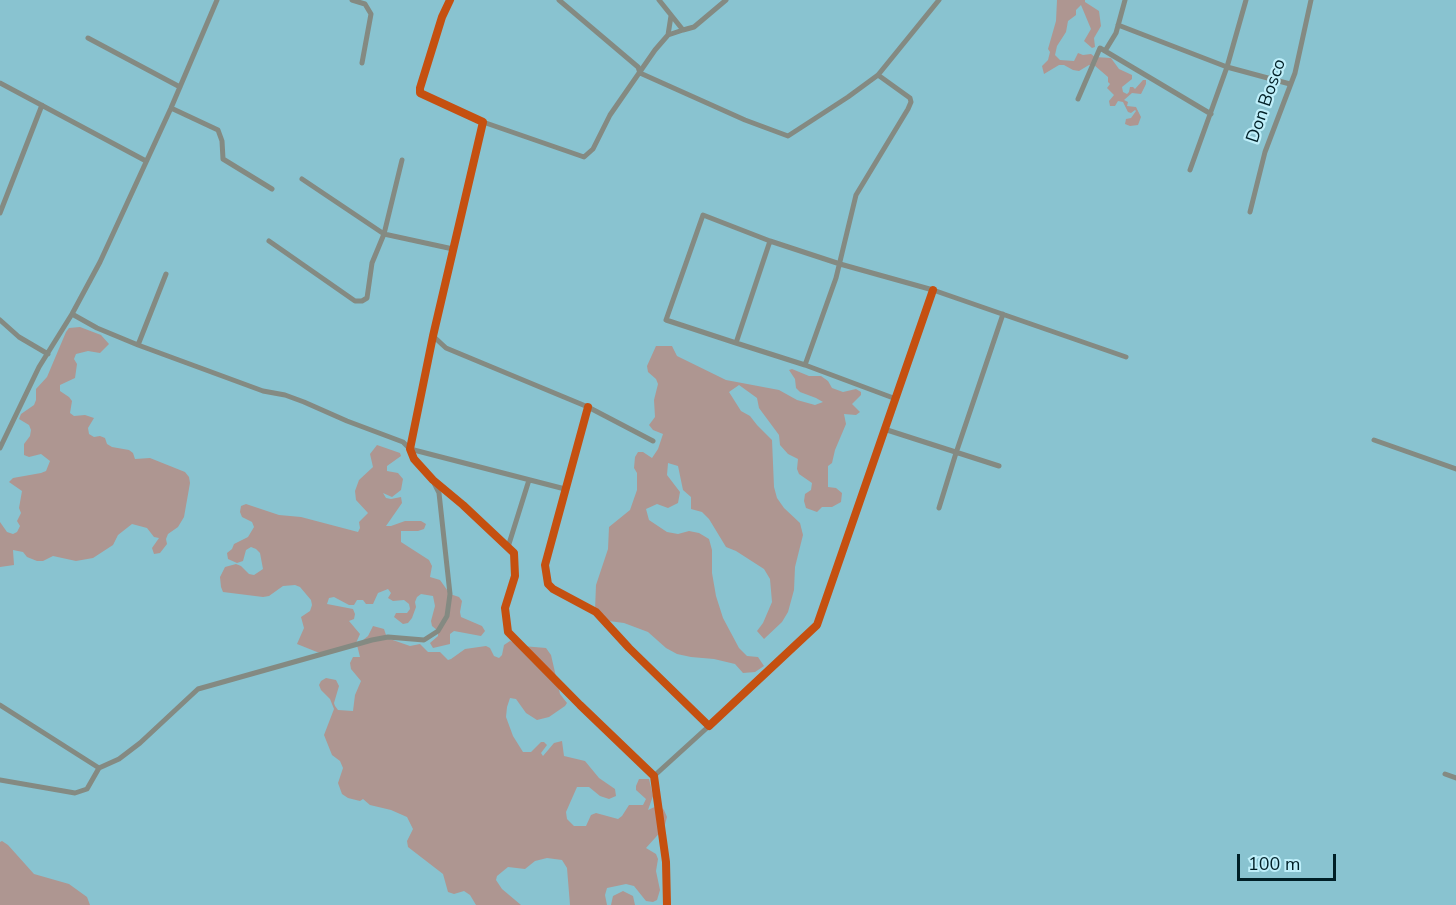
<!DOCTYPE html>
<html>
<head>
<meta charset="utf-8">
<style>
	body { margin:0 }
	#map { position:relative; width:1456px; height:905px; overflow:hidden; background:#89c3d0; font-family:"Nunito Sans",sans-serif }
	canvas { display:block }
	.scale { position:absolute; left:1237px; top:854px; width:99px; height:27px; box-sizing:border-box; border:3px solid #001f26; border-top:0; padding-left:8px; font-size:18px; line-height:21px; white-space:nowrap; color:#001f26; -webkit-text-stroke:4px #bfeffa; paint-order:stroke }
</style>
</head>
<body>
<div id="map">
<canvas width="1456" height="905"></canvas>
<div class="scale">100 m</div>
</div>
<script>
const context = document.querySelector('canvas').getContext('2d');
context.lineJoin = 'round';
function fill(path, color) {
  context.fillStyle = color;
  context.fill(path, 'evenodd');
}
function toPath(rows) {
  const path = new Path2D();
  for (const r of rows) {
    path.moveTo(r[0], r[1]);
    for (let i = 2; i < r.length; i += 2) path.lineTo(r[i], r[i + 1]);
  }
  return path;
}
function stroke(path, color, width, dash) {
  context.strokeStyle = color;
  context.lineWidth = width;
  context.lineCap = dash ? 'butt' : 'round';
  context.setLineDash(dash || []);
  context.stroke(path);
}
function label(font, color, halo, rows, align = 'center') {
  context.font = font + ' "Nunito Sans",sans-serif';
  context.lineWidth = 4.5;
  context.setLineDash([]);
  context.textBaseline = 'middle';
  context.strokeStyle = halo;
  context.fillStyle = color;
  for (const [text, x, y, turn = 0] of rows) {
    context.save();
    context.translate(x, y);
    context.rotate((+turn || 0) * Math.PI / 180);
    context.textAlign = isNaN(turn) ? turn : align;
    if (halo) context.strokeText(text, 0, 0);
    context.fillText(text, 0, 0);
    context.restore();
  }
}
fill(toPath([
	[1057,0,1085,0,1085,2,1099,11,1101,26,1094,38,1095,47,1092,48,1084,41,1091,29,1081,5,1076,10,1076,15,1068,21,1066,32,1057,46,1055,55,1060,60,1074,61,1078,53,1083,55,1091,54,1095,57,1111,58,1119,69,1132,75,1132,79,1122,87,1123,92,1127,94,1129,92,1130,87,1133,87,1135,89,1143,80,1146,80,1146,84,1141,94,1132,93,1124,100,1128,102,1127,106,1136,107,1141,117,1138,125,1130,126,1125,124,1126,119,1131,118,1136,111,1135,110,1131,113,1128,112,1123,102,1118,101,1115,106,1110,106,1109,101,1114,95,1107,88,1110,84,1108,82,1108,77,1094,65,1089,65,1079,71,1073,70,1064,65,1059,65,1044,74,1042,66,1048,60,1050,52,1048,49,1056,21],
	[80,327,101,335,109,344,100,353,88,351,76,354,74,359,77,364,75,378,60,385,60,391,69,397,72,401,70,413,74,416,85,415,94,418,88,428,89,434,94,437,100,436,105,438,107,444,112,447,129,450,133,453,135,459,150,458,185,472,189,477,190,483,184,517,178,527,168,534,166,539,167,544,160,553,154,554,152,548,159,538,154,537,147,528,132,524,118,535,113,545,93,558,76,561,53,556,43,561,37,561,27,557,23,552,13,550,14,565,0,567,0,522,7,532,13,534,17,532,20,526,17,521,21,513,19,508,22,491,9,482,13,478,41,473,46,471,50,461,41,454,29,457,24,455,24,444,30,436,31,430,29,425,19,419,21,414,34,405,36,400,36,389,47,377,66,332,69,328],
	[656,346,672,346,677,356,726,380,779,390,797,400,815,405,823,402,816,398,800,392,796,388,795,379,789,370,792,369,809,376,821,376,828,381,832,388,843,392,856,389,861,392,861,395,852,404,860,412,856,415,844,414,846,424,835,450,832,463,828,466,828,487,836,488,842,493,841,502,832,507,822,507,817,512,806,508,804,501,805,494,811,490,812,483,799,474,797,469,798,459,788,454,780,445,779,435,759,408,757,398,739,385,729,392,741,411,750,416,757,425,772,440,774,487,777,498,784,508,800,523,803,535,795,567,794,590,788,612,782,622,764,639,757,631,763,623,772,602,770,579,764,569,736,551,726,547,709,519,702,512,691,509,691,497,683,490,678,466,668,463,667,475,680,492,678,503,668,508,657,504,646,509,649,520,667,532,678,534,689,531,699,533,709,539,712,550,712,573,716,596,723,618,739,648,747,656,758,657,764,666,755,672,743,673,735,664,714,659,691,657,677,654,666,648,648,632,624,623,601,620,595,610,596,585,608,549,609,527,630,510,637,490,637,473,634,468,635,457,638,452,643,452,652,458,658,449,663,434,653,430,649,425,655,417,654,400,658,384,656,379,648,372,647,366],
	[377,445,400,453,401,456,387,466,387,471,398,473,403,479,401,490,392,497,383,493,386,498,391,499,401,497,402,503,386,526,391,526,405,521,421,521,426,524,424,529,418,531,401,531,401,542,429,560,432,566,430,577,440,580,450,594,459,597,462,601,460,612,461,617,482,626,485,631,481,636,454,631,450,634,450,644,433,648,430,643,438,636,438,631,432,626,431,621,435,606,433,596,421,594,417,597,415,602,416,607,412,618,408,623,403,624,394,617,396,613,407,613,410,609,409,604,404,600,393,601,388,598,391,593,388,589,378,593,373,604,366,604,363,600,357,600,354,605,349,605,334,597,329,598,327,604,353,609,355,614,354,619,349,621,360,634,356,643,323,653,317,652,297,644,304,628,301,617,310,611,312,605,311,600,300,587,295,585,283,586,269,596,263,597,223,592,221,587,220,577,225,567,236,564,241,566,249,574,254,575,263,569,260,553,256,549,251,547,246,550,243,561,237,563,228,559,227,553,232,549,234,544,248,537,254,527,252,522,242,517,240,512,241,506,246,504,279,515,301,517,358,532,360,528,359,522,368,513,356,500,355,491,359,480,373,467,370,454],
	[373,626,384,629,387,638,410,646,420,644,428,652,440,652,448,660,451,659,465,649,486,646,490,648,494,656,499,658,502,655,504,645,510,641,522,646,546,648,551,655,560,694,567,703,565,706,549,717,537,720,526,713,516,699,510,698,507,707,506,717,513,736,523,752,531,752,541,742,544,742,547,745,541,753,543,756,554,743,562,741,564,756,585,761,599,778,615,789,616,796,609,799,600,796,589,787,577,787,566,812,567,819,574,826,586,826,591,815,596,813,618,819,622,816,629,805,643,805,646,799,636,790,636,786,639,779,649,779,653,796,648,810,659,805,664,810,667,817,664,828,646,848,656,854,658,859,656,871,660,890,657,900,653,902,646,901,634,886,626,884,607,888,605,895,607,905,570,905,567,868,562,860,547,858,535,861,525,869,508,867,497,876,496,880,502,889,521,905,476,905,470,895,464,891,454,894,448,892,443,874,408,847,407,841,413,829,407,817,391,810,370,805,363,799,360,801,348,798,342,794,338,783,343,768,340,761,332,755,324,735,334,709,330,699,321,690,319,685,321,681,326,678,336,680,339,686,334,703,335,706,338,710,353,711,355,695,361,681,351,669,350,663,353,657,360,657,357,645,368,636],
	[2,841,8,845,34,874,69,884,87,897,90,905,0,905,0,842],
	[623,891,633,896,635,905,611,905,613,896]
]), '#ae9691');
stroke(toPath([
	[352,0,365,4,371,14,362,63],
	[450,0,442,17,420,88,420,93,483,122,433,336,410,449,414,459,433,480,463,505,514,553,515,576,505,608,508,632,580,705,654,776,666,862,667,905],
	[559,0,638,67,640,73,745,120,788,136,848,97,878,75,939,0],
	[1118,25,1227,67,1290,84],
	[683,30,694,27,726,0],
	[668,35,671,16],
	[88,38,180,87],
	[1105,51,1116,33,1125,0],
	[0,83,146,161],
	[1078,99,1100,48,1211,114],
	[171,108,218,130,222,141,223,159,272,189],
	[483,122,584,157,593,149,610,115,655,50,668,35,683,30,659,0],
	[1190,170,1227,67,1246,0],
	[302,179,384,234,453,249],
	[1250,212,1265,152,1295,73,1311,0],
	[0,213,42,105],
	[269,241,355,301,362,301,367,298,372,263,384,234,402,160],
	[770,241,840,264,933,290,1126,357],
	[72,314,97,328,138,345,263,391,285,395,304,402,347,421,403,442,410,449,565,489],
	[0,320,19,337,48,354],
	[433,336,446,348,588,407,653,441],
	[736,343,770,241,703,215,666,320,736,343,805,365,896,399],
	[138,345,166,274],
	[805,365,836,278,856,195,908,109,911,102,910,98,878,75],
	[588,407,545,565,548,584,553,589,596,612,629,648,709,726,817,625,933,290],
	[884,429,999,466],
	[1374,440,1456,469],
	[0,448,39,367,72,314,100,262,171,108,217,0],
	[939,508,956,453,1003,314],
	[508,547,529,480],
	[0,705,99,768],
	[1445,774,1456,778],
	[654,776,709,726],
	[0,780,75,793,87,789,99,768,119,759,140,743,198,689,372,640,388,637,424,640,438,631,447,616,450,594,439,493,433,481]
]), '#848a82', 5);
stroke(toPath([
	[450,0,442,17,420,88,420,93,483,122,433,336,410,449,414,459,433,480,463,505,514,553,515,576,505,608,508,632,580,705,654,776,666,862,667,905],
	[588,407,545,565,548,584,553,589,596,612,629,648,709,726,817,625,933,290]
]), '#c55010', 8);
label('18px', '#001f26', '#bfeffa', [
	["Don Bosco",1267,101,-71]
]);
</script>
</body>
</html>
